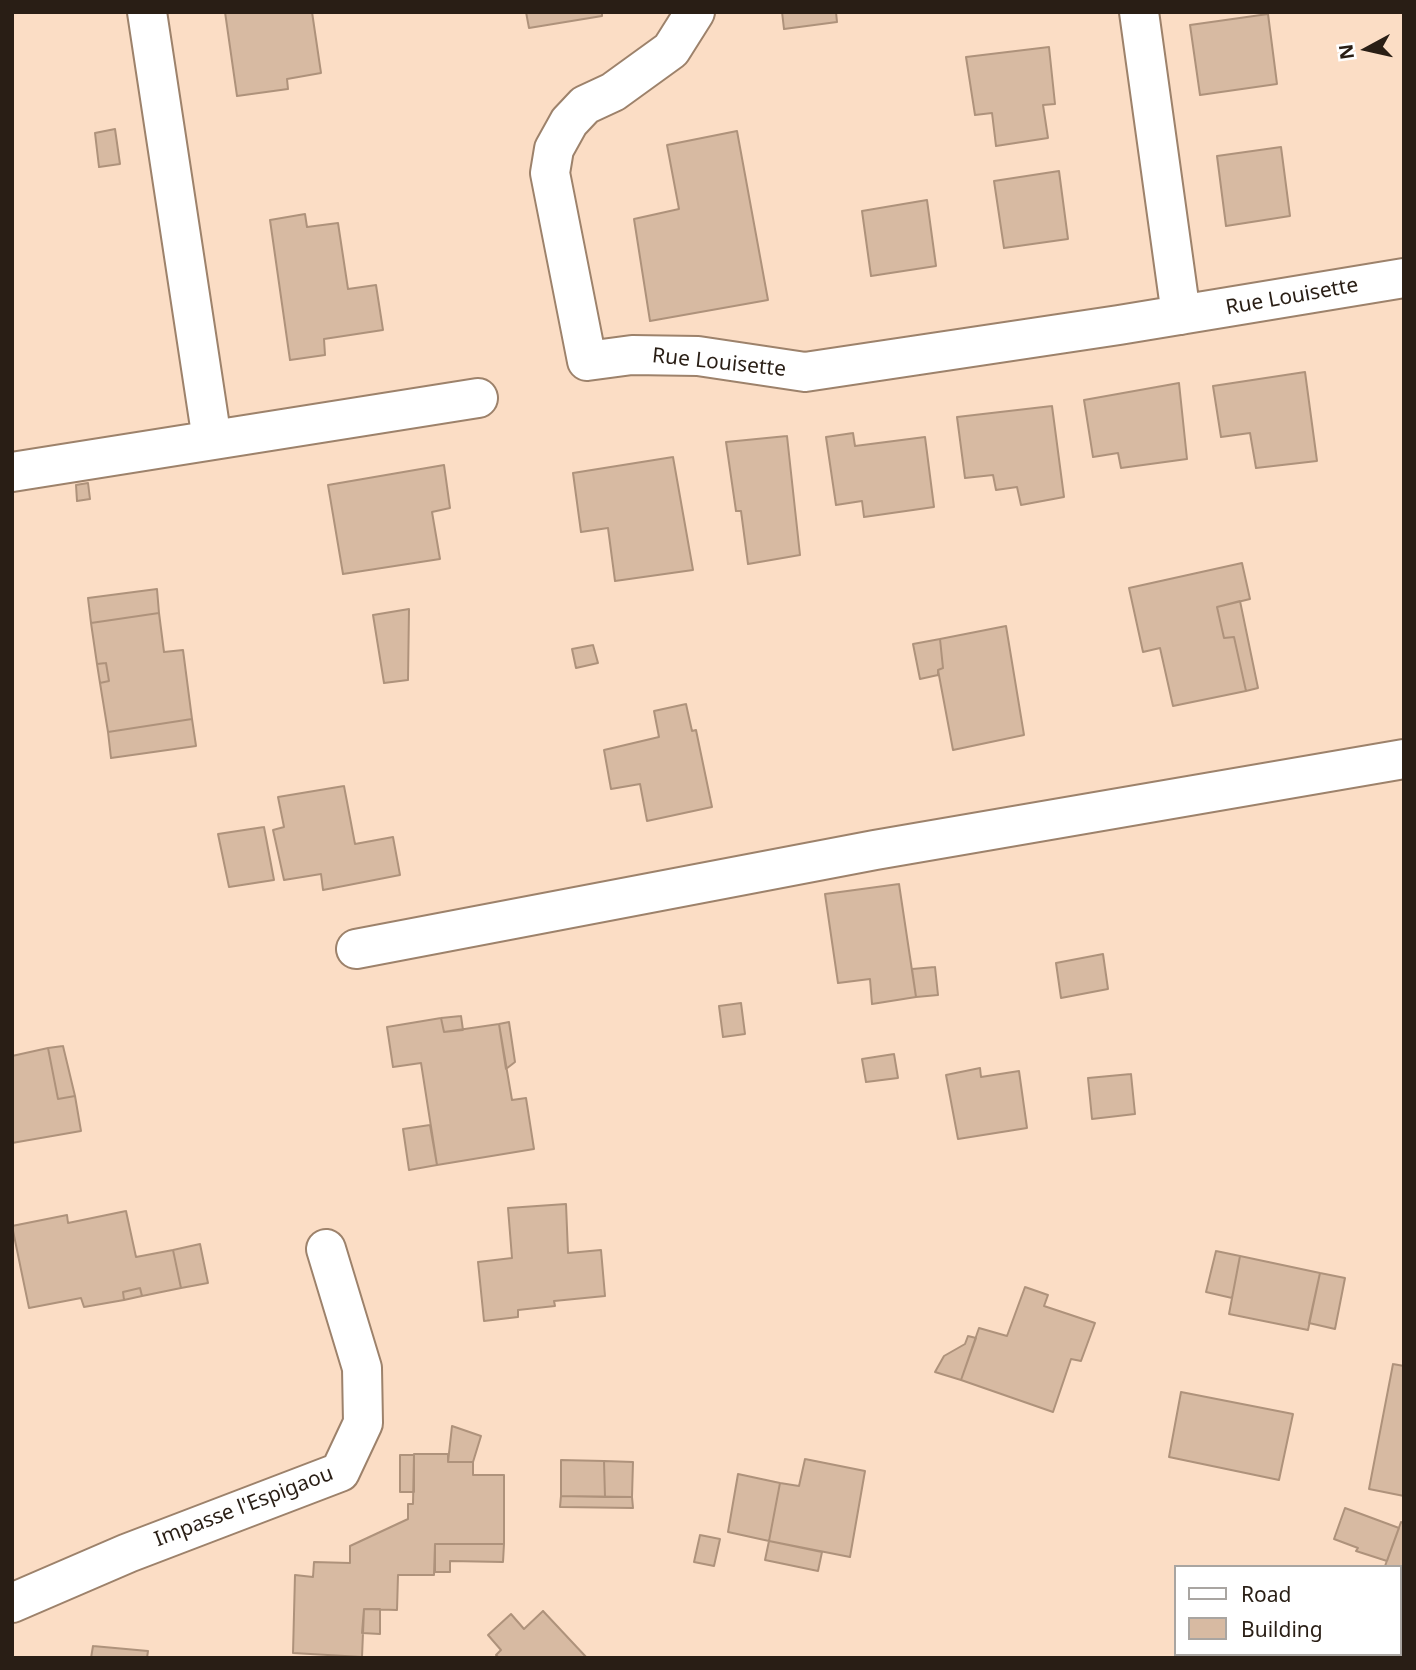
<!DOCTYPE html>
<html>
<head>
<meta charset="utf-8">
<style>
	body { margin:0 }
	#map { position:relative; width:1416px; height:1670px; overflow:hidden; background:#fbddc5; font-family:"Noto Sans",sans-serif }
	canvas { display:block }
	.frame { position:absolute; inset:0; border:14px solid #291e15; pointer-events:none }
	.legend { position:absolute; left:1174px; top:1565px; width:228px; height:91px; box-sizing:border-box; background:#fff; border:2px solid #a9a5a1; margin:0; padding:9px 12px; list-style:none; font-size:21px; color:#291e15 }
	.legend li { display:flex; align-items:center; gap:14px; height:35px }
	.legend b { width:35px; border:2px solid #a9a5a1 }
	.north { position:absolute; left:1332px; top:14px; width:70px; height:70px; -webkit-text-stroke:5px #fff; paint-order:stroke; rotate:262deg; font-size:19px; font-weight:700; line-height:28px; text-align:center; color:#291e15 }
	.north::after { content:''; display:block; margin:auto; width:24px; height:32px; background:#291e15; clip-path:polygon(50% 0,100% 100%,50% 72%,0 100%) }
</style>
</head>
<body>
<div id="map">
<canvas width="1416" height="1670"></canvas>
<div class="frame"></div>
<ul class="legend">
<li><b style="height:9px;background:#fff"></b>Road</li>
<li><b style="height:19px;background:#d7baa2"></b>Building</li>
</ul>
<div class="north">N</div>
</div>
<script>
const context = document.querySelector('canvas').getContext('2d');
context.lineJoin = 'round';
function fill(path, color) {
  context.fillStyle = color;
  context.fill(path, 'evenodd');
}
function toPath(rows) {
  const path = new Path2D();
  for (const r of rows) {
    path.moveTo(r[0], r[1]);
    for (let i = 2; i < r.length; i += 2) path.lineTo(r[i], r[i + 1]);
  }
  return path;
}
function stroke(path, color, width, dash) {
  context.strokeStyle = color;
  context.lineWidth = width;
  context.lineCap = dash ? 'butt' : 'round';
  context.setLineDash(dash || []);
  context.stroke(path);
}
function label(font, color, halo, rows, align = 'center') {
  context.font = font + ' "Noto Sans",sans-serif';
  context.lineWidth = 6;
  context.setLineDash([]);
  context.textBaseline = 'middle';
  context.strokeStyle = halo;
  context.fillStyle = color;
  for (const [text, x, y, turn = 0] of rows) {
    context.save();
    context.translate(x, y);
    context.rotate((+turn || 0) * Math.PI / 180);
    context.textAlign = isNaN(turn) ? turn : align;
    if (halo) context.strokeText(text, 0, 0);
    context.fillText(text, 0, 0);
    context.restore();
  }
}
const building = toPath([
	[225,12,312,12,321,73,287,79,288,89,237,96,225,12],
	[526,12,602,12,602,16,529,28,526,12],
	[782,12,836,12,837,22,784,29,782,12],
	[1268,14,1277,84,1200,95,1190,25,1268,14],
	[1049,47,1055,104,1043,105,1048,138,996,146,992,113,975,115,966,57,1049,47],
	[115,129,120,164,99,167,95,133,115,129],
	[737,131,768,300,650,321,634,219,679,209,667,145,737,131],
	[1281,147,1290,216,1226,226,1217,156,1281,147],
	[1059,171,1068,239,1004,248,994,181,1059,171],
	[927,200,936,266,871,276,862,211,927,200],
	[305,214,307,227,338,223,348,289,376,285,383,330,324,339,325,355,290,360,270,220,305,214],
	[1305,372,1317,461,1256,468,1250,433,1221,437,1213,386,1305,372],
	[1179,383,1187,459,1121,468,1118,453,1093,457,1084,400,1179,383],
	[1052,406,1064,497,1021,505,1017,487,996,490,993,475,965,478,957,417,1052,406],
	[853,433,855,446,925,437,934,507,864,517,862,501,836,505,826,437,853,433],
	[787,436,800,555,748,564,741,511,736,511,726,442,787,436],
	[673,457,693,570,615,581,608,528,581,532,573,473,673,457],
	[444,465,450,508,432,512,440,559,343,574,328,485,444,465],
	[88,483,90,499,77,501,76,485,88,483],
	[1242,563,1250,599,1217,607,1224,638,1234,637,1246,691,1173,706,1160,648,1143,652,1129,588,1242,563],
	[157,589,159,613,91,623,88,598,157,589],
	[1240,601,1258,688,1246,691,1234,637,1224,638,1217,607,1240,601],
	[409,609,408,680,384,683,373,615,409,609],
	[159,613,164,652,183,650,192,719,108,732,100,683,109,681,106,663,97,664,91,623,159,613],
	[1006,626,1024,735,953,750,938,670,943,668,940,639,1006,626],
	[940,639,943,668,938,670,938,675,920,679,913,644,940,639],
	[593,645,598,663,576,668,572,649,593,645],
	[106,663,109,681,100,683,97,664,106,663],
	[686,704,692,731,696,730,712,807,647,821,640,784,611,789,604,750,659,737,654,711,686,704],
	[192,719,196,746,111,758,108,732,192,719],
	[344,786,355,844,393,837,400,875,323,890,321,874,284,880,273,830,284,827,278,797,344,786],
	[264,827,274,880,229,887,218,834,264,827],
	[899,884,916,997,872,1004,870,979,838,983,825,894,899,884],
	[1103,954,1108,989,1061,998,1056,963,1103,954],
	[935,967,938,995,916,997,912,969,935,967],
	[741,1003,745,1034,723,1037,719,1006,741,1003],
	[461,1016,463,1030,444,1032,441,1018,461,1016],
	[441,1018,444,1032,499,1024,512,1100,526,1098,534,1149,437,1165,421,1063,393,1067,387,1027,441,1018],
	[509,1022,515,1062,506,1069,499,1024,509,1022],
	[63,1046,75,1096,58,1099,48,1048,63,1046],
	[48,1048,58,1099,75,1096,81,1131,12,1143,12,1056,48,1048],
	[894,1054,898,1078,866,1082,862,1059,894,1054],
	[980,1068,981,1077,1019,1071,1027,1128,958,1139,946,1075,980,1068],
	[1131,1074,1135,1114,1092,1119,1088,1078,1131,1074],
	[430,1125,437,1165,409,1170,403,1129,430,1125],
	[566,1204,568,1253,601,1250,605,1296,554,1301,555,1306,518,1310,518,1317,484,1321,478,1262,512,1258,508,1208,566,1204],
	[126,1211,136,1257,173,1250,181,1288,142,1296,140,1288,123,1292,124,1300,84,1307,81,1298,29,1308,12,1226,67,1215,68,1223,126,1211],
	[200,1244,208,1283,181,1288,173,1250,200,1244],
	[1216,1251,1240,1256,1232,1298,1206,1292,1216,1251],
	[1240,1256,1320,1273,1308,1330,1229,1314,1240,1256],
	[1320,1273,1345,1278,1335,1329,1309,1323,1320,1273],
	[1025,1287,1048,1295,1044,1306,1095,1323,1081,1361,1071,1359,1053,1412,961,1380,979,1328,1007,1336,1025,1287],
	[140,1288,142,1296,124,1300,123,1292,140,1288],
	[968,1336,976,1338,961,1380,935,1372,944,1356,965,1344,968,1336],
	[1393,1364,1404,1366,1404,1496,1369,1489,1393,1364],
	[1181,1392,1293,1414,1279,1480,1169,1457,1181,1392],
	[452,1426,481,1436,473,1462,448,1462,452,1426],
	[414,1454,448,1454,448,1462,473,1462,473,1475,504,1475,504,1544,435,1544,434,1575,398,1575,397,1610,364,1609,362,1657,293,1653,295,1575,313,1577,314,1562,350,1563,350,1546,408,1519,408,1504,413,1504,414,1454],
	[400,1455,414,1455,414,1492,400,1492,400,1455],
	[805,1459,865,1471,850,1557,769,1541,780,1483,799,1486,805,1459],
	[561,1460,604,1461,605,1497,561,1496,561,1460],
	[604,1461,633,1462,632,1497,605,1497,604,1461],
	[738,1474,780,1483,769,1541,728,1532,738,1474],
	[561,1496,632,1497,633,1508,560,1507,561,1496],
	[1345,1508,1399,1528,1387,1561,1356,1551,1358,1548,1334,1539,1345,1508],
	[1401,1522,1404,1523,1404,1572,1400,1567,1385,1566,1401,1522],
	[700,1535,720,1539,714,1566,694,1562,700,1535],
	[769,1541,822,1552,818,1571,765,1560,769,1541],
	[435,1544,504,1544,503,1562,450,1561,450,1572,435,1572,435,1544],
	[364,1609,380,1609,380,1634,362,1633,364,1609],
	[543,1611,587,1658,499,1658,496,1655,501,1650,488,1635,511,1614,524,1629,543,1611],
	[93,1646,148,1651,147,1658,91,1658,93,1646]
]);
fill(building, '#d7baa2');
stroke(building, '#ae927b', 2);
const minor = toPath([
	[147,12,212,440],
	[695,12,671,50,613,92,585,105,569,122,554,149,550,173,587,361,632,355,698,356,805,372,1119,325,1404,278],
	[1139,12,1181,315],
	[12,472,478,398],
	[356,949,875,850,1404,759],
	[12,1603,128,1553,340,1472,363,1423,362,1368,326,1249]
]);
stroke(minor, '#9d826b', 42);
stroke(minor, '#fff', 38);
label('21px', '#291e15', '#fff', [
	["Rue Louisette",1292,297,-10],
	["Rue Louisette",719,363,6],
	["Impasse l'Espigaou",244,1507,-21]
]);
</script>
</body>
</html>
